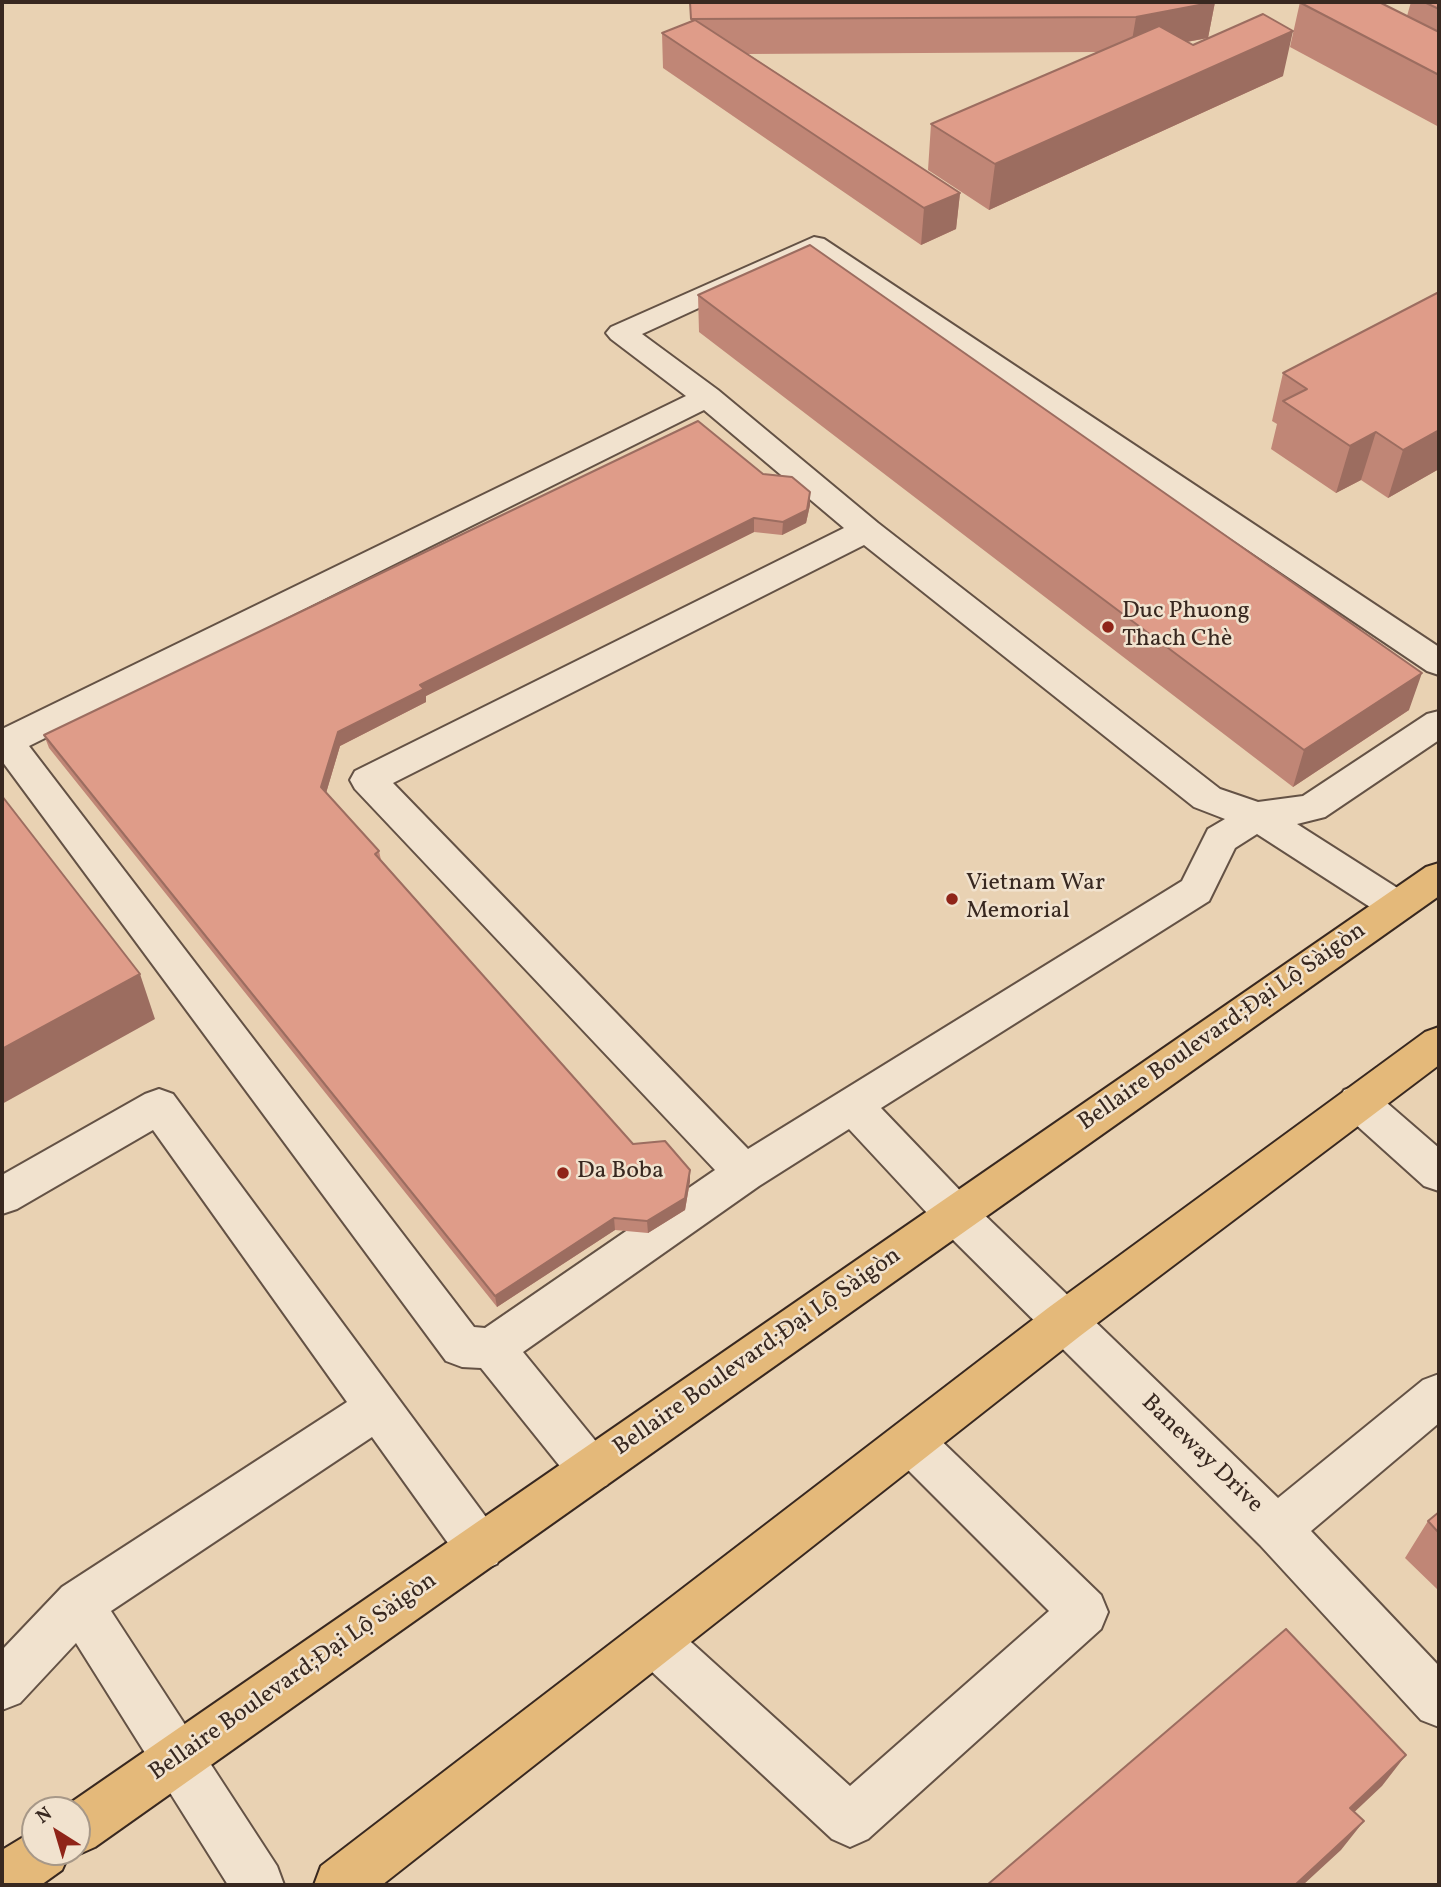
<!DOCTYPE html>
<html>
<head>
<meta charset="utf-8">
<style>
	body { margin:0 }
	#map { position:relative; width:1441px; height:1887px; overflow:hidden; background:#e9d2b3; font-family:Vollkorn,serif }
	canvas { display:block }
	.frame { position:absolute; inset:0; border:4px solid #382820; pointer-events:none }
	.north { position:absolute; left:21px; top:1796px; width:70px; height:70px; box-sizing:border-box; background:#f1e2ce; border:2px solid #a79888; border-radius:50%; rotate:323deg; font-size:19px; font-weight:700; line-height:28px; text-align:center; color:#382820 }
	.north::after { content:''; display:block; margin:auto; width:24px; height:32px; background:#8f2418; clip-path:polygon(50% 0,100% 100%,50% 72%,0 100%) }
</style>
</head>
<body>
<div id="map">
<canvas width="1441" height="1887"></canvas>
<div class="frame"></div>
<div class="north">N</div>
</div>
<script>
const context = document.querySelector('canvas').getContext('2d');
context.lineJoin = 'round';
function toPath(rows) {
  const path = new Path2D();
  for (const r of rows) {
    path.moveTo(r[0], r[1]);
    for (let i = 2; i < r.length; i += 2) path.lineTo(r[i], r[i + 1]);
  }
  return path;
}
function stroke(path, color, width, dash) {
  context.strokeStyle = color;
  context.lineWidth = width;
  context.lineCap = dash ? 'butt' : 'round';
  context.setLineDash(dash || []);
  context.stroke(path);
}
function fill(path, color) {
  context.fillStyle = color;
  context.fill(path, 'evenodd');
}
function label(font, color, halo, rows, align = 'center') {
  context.font = font + ' Vollkorn,serif';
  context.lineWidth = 5;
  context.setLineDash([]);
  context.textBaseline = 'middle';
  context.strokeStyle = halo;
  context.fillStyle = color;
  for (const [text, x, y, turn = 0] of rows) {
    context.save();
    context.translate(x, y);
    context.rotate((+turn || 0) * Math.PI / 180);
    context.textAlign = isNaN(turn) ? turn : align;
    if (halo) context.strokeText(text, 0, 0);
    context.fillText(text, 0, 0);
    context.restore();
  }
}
const minor = toPath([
	[814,237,824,239,1439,647,1439,675,1427,671,812,256,642,334,718,390,878,523,1220,789,1258,802,1303,796,1427,714,1439,711,1439,740,1325,817,1297,824,1410,896,1416,906,1410,916,1397,921,1384,916,1257,834,1235,848,1209,901,881,1108,971,1202,1278,1498,1423,1380,1439,1374,1439,1423,1311,1531,1439,1666,1439,1727,1421,1720,1260,1545,941,1228,849,1129,759,1186,523,1352,607,1455,614,1470,607,1485,591,1492,575,1485,481,1368,462,1367,446,1361,2,761,2,729,686,396,611,339,606,333,611,327,814,237],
	[704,410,844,528,355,771,350,780,355,789,715,1170,485,1328,474,1327,29,746,704,410],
	[864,545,1194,807,1225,819,1208,829,1182,881,748,1149,393,783,864,545],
	[1358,1085,1372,1090,1439,1148,1439,1191,1424,1186,1344,1114,1338,1102,1344,1090,1358,1085],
	[159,1089,173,1094,497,1532,504,1548,497,1564,480,1571,463,1564,372,1437,111,1611,277,1866,284,1885,228,1885,76,1643,20,1703,2,1710,2,1650,62,1587,347,1402,153,1130,17,1209,2,1214,2,1175,145,1094,159,1089],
	[911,1421,927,1427,1101,1595,1108,1612,1101,1629,868,1839,850,1847,832,1839,637,1658,630,1641,637,1624,654,1617,671,1624,850,1786,1049,1611,895,1457,888,1442,895,1427,911,1421]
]);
const major = toPath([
	[1439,863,1439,896,95,1847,77,1855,70,1852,62,1870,41,1885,2,1885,2,1850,35,1830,35,1852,77,1852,77,1810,60,1810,1426,867,1439,863],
	[1439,1027,1439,1065,1080,1336,382,1885,314,1885,321,1866,1048,1308,1425,1032,1439,1027]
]);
stroke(minor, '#645245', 4);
stroke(major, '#382820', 4);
fill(minor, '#f1e2ce');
fill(major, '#e4b97a');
fill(toPath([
	[690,2,1215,2,1208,38,1187,42,1193,45,1283,76,989,210,928,170,931,124,1098,52,748,54,960,193,956,229,921,245,663,68,662,33,691,22],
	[1300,2,1407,16,1411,2,1439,2,1439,127,1290,47],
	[1439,293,1439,469,1388,498,1361,480,1336,493,1271,449,1277,424,1272,421,1283,373],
	[698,295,1409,710,1293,787,699,332],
	[763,474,810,505,806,523,782,535,754,532,426,696,426,702,340,746,326,793,379,851,381,860,633,1144,690,1181,685,1210,648,1233,615,1230,497,1307,49,748,44,735],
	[1439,1512,1439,1591,1405,1558,1428,1521]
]), '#c08676');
fill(toPath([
	[1215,2,1208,38,1130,52,1136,17],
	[1293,31,1283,76,989,210,995,164],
	[960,193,956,229,921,245,924,208],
	[1439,430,1439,469,1388,498,1403,450],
	[1376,432,1361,480,1336,493,1350,446],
	[810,492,810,505,806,523,782,535,783,522],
	[754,518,754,532,426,696,426,702,340,746,324,800,321,787,338,732,420,685],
	[1422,673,1409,710,1293,787,1304,750],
	[140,974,155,1019,2,1104,2,1049],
	[690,1170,690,1181,685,1210,648,1233,647,1221],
	[614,1218,615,1230,497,1307,495,1296],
	[1406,1755,1382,1786,1328,1837,1350,1808],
	[1364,1821,1341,1850,1303,1885,1295,1885]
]), '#9c6d60');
const building = toPath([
	[690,2,1215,2,1136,17,691,19,690,2],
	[1299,2,1379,2,1439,32,1439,75,1299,2],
	[1424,2,1439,2,1439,9,1424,2],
	[1263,14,1293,31,995,164,931,124,1159,26,1193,45,1263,14],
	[695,20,960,193,924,208,662,33,695,20],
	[810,245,1422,673,1304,750,698,295,810,245],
	[1439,292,1439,430,1403,450,1376,432,1350,446,1283,401,1307,389,1283,373,1439,292],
	[698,421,763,474,792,477,810,492,807,510,783,522,754,518,420,685,424,689,338,732,321,787,379,851,375,854,633,1144,665,1141,690,1170,685,1198,647,1221,614,1218,495,1296,44,735,698,421],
	[2,796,140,974,2,1049,2,796],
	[1439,1512,1439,1533,1428,1521,1439,1512],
	[1286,1629,1406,1755,1350,1808,1364,1821,1295,1885,987,1885,1286,1629]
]);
fill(building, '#df9c89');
stroke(building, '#9c6d60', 2);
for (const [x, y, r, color] of [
	[1108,627,7,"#8f2418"],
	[952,899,7,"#8f2418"],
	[563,1173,7,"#8f2418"]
]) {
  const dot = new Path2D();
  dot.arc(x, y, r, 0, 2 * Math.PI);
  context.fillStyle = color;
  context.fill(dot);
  stroke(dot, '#f1e2ce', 2.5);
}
label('24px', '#382820', '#f1e2ce', [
	["Duc Phuong",1122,613],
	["Thach Chè",1122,641],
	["Vietnam War",966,885],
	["Memorial",966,913],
	["Da Boba",577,1173]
], 'left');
label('24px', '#382820', '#f1e2ce', [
	["Bellaire Boulevard;Đại Lộ Sàigòn",1223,1028,-35],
	["Bellaire Boulevard;Đại Lộ Sàigòn",758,1353,-35],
	["Baneway Drive",1201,1455,44],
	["Bellaire Boulevard;Đại Lộ Sàigòn",294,1678,-35]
]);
</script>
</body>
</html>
